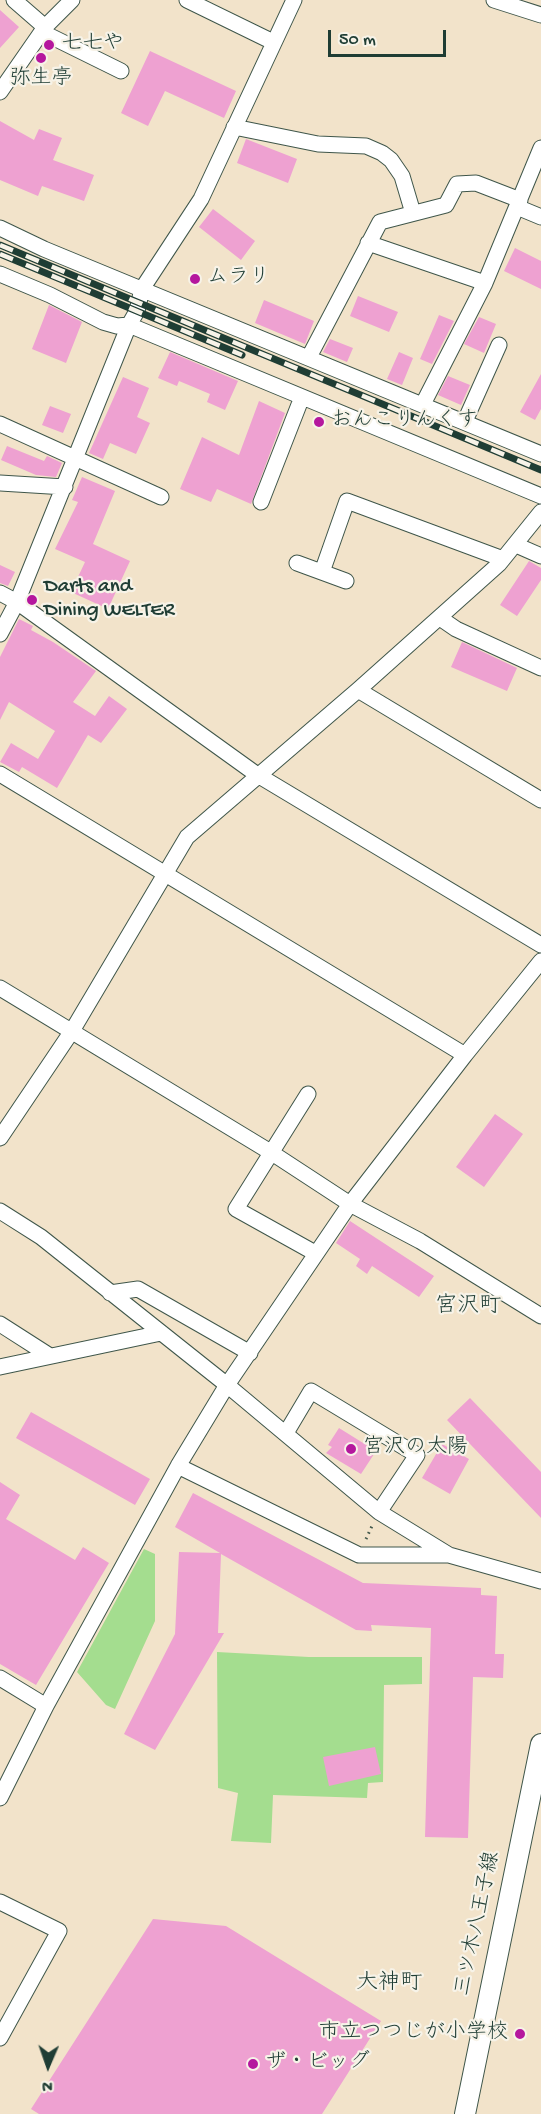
<!DOCTYPE html>
<html>
<head>
<meta charset="utf-8">
<style>
	body { margin:0 }
	#map { position:relative; width:541px; height:2114px; overflow:hidden; background:#f2e3ca; font-family:"Gochi Hand",sans-serif }
	canvas { display:block }
	.north { position:absolute; left:18px; top:2036px; width:60px; height:60px; -webkit-text-stroke:4px #f7f3e8; paint-order:stroke; rotate:182deg; font-size:16px; font-weight:700; line-height:24px; text-align:center; color:#1f3d34 }
	.north::after { content:''; display:block; margin:auto; width:21px; height:27px; background:#1f3d34; clip-path:polygon(50% 0,100% 100%,50% 72%,0 100%) }
	.scale { position:absolute; left:328px; top:30px; width:118px; height:27px; box-sizing:border-box; border:3px solid #1f3d34; border-top:0; padding-left:8px; font-size:18px; line-height:21px; white-space:nowrap; color:#1f3d34; -webkit-text-stroke:4px #f7f3e8; paint-order:stroke }
</style>
</head>
<body>
<div id="map">
<canvas width="541" height="2114"></canvas>
<div class="north">N</div>
<div class="scale">50 m</div>
</div>
<script>
const context = document.querySelector('canvas').getContext('2d');
context.lineJoin = 'round';
function fill(path, color) {
  context.fillStyle = color;
  context.fill(path, 'evenodd');
}
function toPath(rows) {
  const path = new Path2D();
  for (const r of rows) {
    path.moveTo(r[0], r[1]);
    for (let i = 2; i < r.length; i += 2) path.lineTo(r[i], r[i + 1]);
  }
  return path;
}
function stroke(path, color, width, dash) {
  context.strokeStyle = color;
  context.lineWidth = width;
  context.lineCap = dash ? 'butt' : 'round';
  context.setLineDash(dash || []);
  context.stroke(path);
}
function label(font, color, halo, rows, align = 'center') {
  context.font = font + ' "Gochi Hand","Klee One",sans-serif';
  context.lineWidth = 4.5;
  context.setLineDash([]);
  context.textBaseline = 'middle';
  context.strokeStyle = halo;
  context.fillStyle = color;
  for (const [text, x, y, turn = 0] of rows) {
    context.save();
    context.translate(x, y);
    context.rotate((+turn || 0) * Math.PI / 180);
    context.textAlign = isNaN(turn) ? turn : align;
    if (halo) context.strokeText(text, 0, 0);
    context.fillText(text, 0, 0);
    context.restore();
  }
}
fill(toPath([
	[144,1549,155,1554,155,1621,115,1709,106,1705,77,1672],
	[217,1652,309,1657,422,1657,422,1684,384,1685,383,1782,368,1783,367,1798,273,1795,271,1843,231,1841,238,1793,218,1788]
]), '#a4dd8f');
fill(toPath([
	[0,10,19,27,0,48],
	[150,51,236,91,224,118,165,91,148,126,121,113],
	[0,121,34,140,39,129,62,138,53,160,94,175,84,201,42,186,38,196,0,180],
	[246,139,297,159,288,183,237,163],
	[213,209,255,241,241,260,199,227],
	[515,248,541,261,541,289,504,271],
	[358,296,398,312,389,332,350,316],
	[264,300,314,321,305,344,255,323],
	[49,305,82,322,66,363,32,349],
	[439,315,454,321,432,364,420,359],
	[479,317,496,324,484,353,464,344],
	[330,339,353,348,347,362,323,352],
	[170,352,238,381,225,410,207,402,210,394,179,381,177,386,158,378],
	[399,352,413,358,402,385,387,379],
	[541,374,541,409,535,420,520,412],
	[448,376,470,385,461,405,438,395],
	[123,377,149,388,137,417,150,423,136,454,110,443,103,459,89,453],
	[259,401,285,413,251,504,217,489,211,502,180,489,202,437,239,455],
	[50,406,71,414,63,433,42,425],
	[7,446,44,461,47,456,62,463,56,477,36,475,1,460],
	[82,477,115,491,93,544,130,561,108,609,71,592,85,562,55,549,78,502,72,500],
	[529,561,541,568,541,580,517,616,500,605],
	[0,565,15,572,8,586,0,583],
	[19,619,33,626,31,630,53,642,96,671,73,702,95,716,109,696,127,709,101,743,88,735,57,788,22,767,19,772,0,762,11,743,38,759,55,731,9,702,0,720,0,657],
	[462,642,517,668,507,691,451,667],
	[495,1114,523,1134,484,1187,456,1167],
	[350,1221,434,1276,419,1297,372,1266,367,1274,356,1266,360,1259,336,1243],
	[470,1398,541,1472,541,1518,447,1420],
	[31,1412,150,1479,135,1505,16,1438],
	[339,1428,376,1451,361,1474,326,1453,332,1447,328,1445],
	[442,1444,469,1459,450,1494,422,1478],
	[0,1482,20,1495,6,1519,75,1560,83,1547,109,1563,36,1685,0,1664],
	[193,1493,363,1583,481,1588,481,1595,497,1596,495,1654,504,1654,503,1678,473,1677,468,1838,425,1837,431,1628,371,1625,372,1631,356,1630,221,1554,218,1633,224,1633,155,1750,124,1734,175,1634,179,1552,220,1553,175,1527],
	[375,1747,381,1774,329,1786,323,1757],
	[153,1919,226,1926,381,2021,322,2114,39,2114,31,2109]
]), '#eea1d1');
const minor = toPath([
	[14,0,45,27],
	[187,0,273,42],
	[494,0,541,15],
	[42,32,121,71],
	[0,92,45,27,72,0],
	[234,127,318,144,366,146,382,153,391,160,402,176,413,213],
	[517,207,541,217],
	[0,228,44,249,541,454],
	[368,243,485,283],
	[0,274,50,295,103,322,117,326,129,325,541,496],
	[309,357,380,222,446,205,457,184,476,183,520,200],
	[423,404,485,283,541,148],
	[465,421,499,345],
	[0,424,161,497],
	[0,483,65,487],
	[261,502,302,397],
	[516,545,541,556],
	[297,563,346,581],
	[322,572,347,501,503,559],
	[0,593,17,602,256,774,541,945],
	[440,618,456,629,541,668],
	[0,634,17,602,129,325,137,311,142,289,201,199,294,0],
	[358,690,541,800],
	[0,774,465,1055],
	[0,988,272,1153,350,1204,420,1241,541,1316],
	[308,1094,236,1209,315,1253],
	[0,1138,72,1031,187,837,358,690,499,564,541,512],
	[0,1211,41,1237,227,1385,379,1512,449,1555,541,1581],
	[110,1293,138,1289,250,1353],
	[0,1324,50,1356],
	[0,1367,161,1333],
	[286,1433,311,1391,417,1455,379,1512],
	[178,1466,359,1555,449,1555],
	[0,1678,46,1706],
	[0,1798,46,1706,178,1466,227,1385,350,1204,465,1055,541,961],
	[0,1902,59,1931,0,2038]
]);
const major = toPath([
	[465,2114,541,1744]
]);
stroke(minor, '#3f564a', 17);
stroke(major, '#3f564a', 22);
stroke(toPath([
	[366,1539,372,1526]
]), '#3f564a', 3, [1.5, 4.5]);
stroke(minor, '#fff', 15);
stroke(major, '#fff', 20);
const rail = toPath([
	[0,245,541,470],
	[0,254,242,355]
]);
stroke(rail, '#1f3d34', 7);
stroke(rail, '#f7f3e8', 4.5, [14]);
for (const [x, y, r, color] of [
	[49,45,6,"#b5179e"],
	[41,58,6,"#b5179e"],
	[195,279,6,"#b5179e"],
	[319,422,6,"#b5179e"],
	[32,600,6,"#b5179e"],
	[351,1449,6,"#b5179e"],
	[520,2034,6,"#b5179e"],
	[253,2064,6,"#b5179e"]
]) {
  const dot = new Path2D();
  dot.arc(x, y, r, 0, 2 * Math.PI);
  context.fillStyle = color;
  context.fill(dot);
  stroke(dot, '#f7f3e8', 2);
}
label('21px', '#1f3d34', '#f7f3e8', [
	["七七や",61,45],
	["弥生亭",41,80,"center"],
	["ムラリ",207,279],
	["おんこりんくす",331,422],
	["Darts and",44,588],
	["Dining WELTER",44,612],
	["宮沢の太陽",363,1449],
	["市立つつじが小学校",508,2034,"right"],
	["ザ・ビッグ",265,2064]
], 'left');
label('21px', '#1f3d34', '#f7f3e8', [
	["三ツ木八王子線",479,1924,-78]
]);
label('22px', '#1f3d34', '#f7f3e8', [
	["宮沢町",468,1308],
	["大神町",389,1985]
]);
</script>
</body>
</html>
